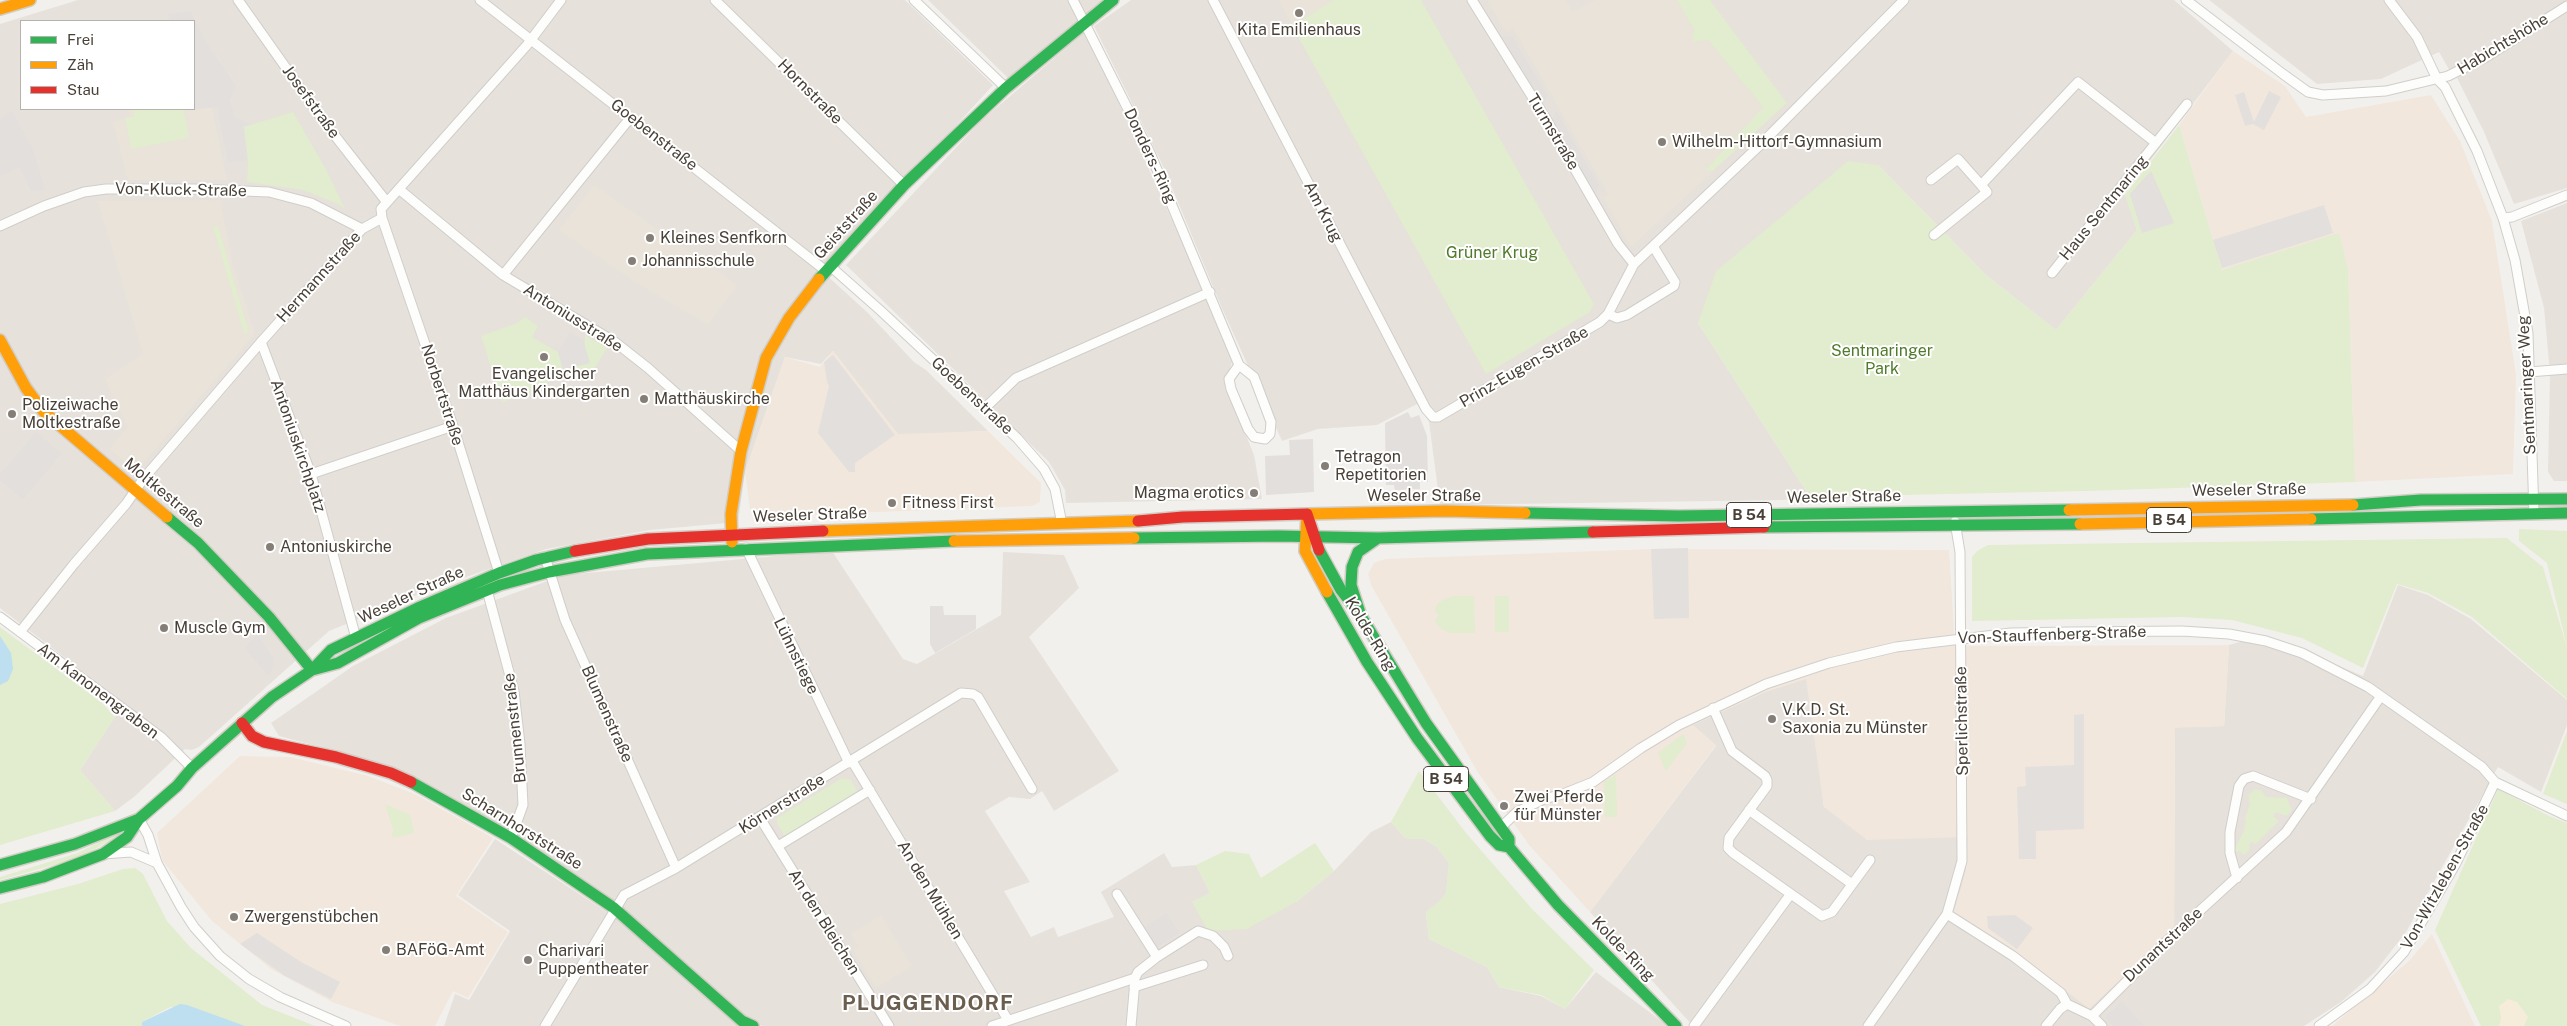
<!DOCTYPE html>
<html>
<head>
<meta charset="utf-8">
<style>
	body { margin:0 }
	#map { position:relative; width:2567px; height:1026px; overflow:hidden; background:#f2f0ed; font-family:"Public Sans",sans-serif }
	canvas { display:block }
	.legend { position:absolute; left:20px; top:20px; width:175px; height:90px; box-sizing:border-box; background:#fff; border:1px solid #b6b3af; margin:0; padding:6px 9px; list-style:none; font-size:15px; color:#494138 }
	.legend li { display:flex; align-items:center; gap:10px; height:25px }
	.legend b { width:25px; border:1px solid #b6b3af }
</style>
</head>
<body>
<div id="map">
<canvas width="2567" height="1026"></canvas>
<ul class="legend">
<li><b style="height:6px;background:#30b455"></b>Frei</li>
<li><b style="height:6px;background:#ff9f0a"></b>Zäh</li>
<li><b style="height:6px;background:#e5322d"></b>Stau</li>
</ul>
</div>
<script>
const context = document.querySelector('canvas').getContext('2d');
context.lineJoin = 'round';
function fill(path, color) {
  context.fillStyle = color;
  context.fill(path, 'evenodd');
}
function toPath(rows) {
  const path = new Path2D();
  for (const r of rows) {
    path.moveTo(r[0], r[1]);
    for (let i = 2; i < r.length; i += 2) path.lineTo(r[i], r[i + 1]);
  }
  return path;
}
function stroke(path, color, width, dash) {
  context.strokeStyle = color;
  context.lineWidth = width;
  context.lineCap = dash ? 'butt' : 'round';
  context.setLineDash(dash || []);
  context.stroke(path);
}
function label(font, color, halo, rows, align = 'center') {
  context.font = font + ' "Public Sans",sans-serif';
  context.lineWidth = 4;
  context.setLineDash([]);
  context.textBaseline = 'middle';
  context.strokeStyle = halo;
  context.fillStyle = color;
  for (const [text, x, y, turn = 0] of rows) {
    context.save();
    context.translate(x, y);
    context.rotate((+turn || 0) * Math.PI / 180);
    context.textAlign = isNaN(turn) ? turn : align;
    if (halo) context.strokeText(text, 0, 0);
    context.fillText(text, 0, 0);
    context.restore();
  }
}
fill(toPath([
	[78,0,905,0,993,85,823,272,867,312,914,362,926,370,988,431,898,435,833,351,821,364,785,357,745,472,738,522,650,530,546,549,432,589,329,631,199,747,192,750,185,749,134,797,115,811,80,770,124,703,0,608,0,24],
	[21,21,194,21,194,109,21,109],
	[928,0,1106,0,1008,78],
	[1131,0,2174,0,2233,51,2125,194,2137,230,2056,330,1986,275,1878,165,1698,323,1810,497,1783,500,1440,505,1429,422,1419,403,1377,425,1318,429,1282,441,1221,306,1163,166,1094,26],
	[2209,0,2567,0,2567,9,2454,78,2439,52,2381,79,2317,84],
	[2567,12,2567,188,2514,204,2484,132,2457,78],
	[1086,31,1234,356,1225,383,1254,455,1262,499,1066,503,1065,490,1049,462,846,265,981,121],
	[2567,203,2567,481,2554,481,2548,472,2550,373,2544,308,2521,221],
	[832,551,903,659,917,664,1001,615,1003,552,1064,555,1079,588,1029,637,1119,771,1054,811,1042,791,1030,799,1009,797,985,811,1030,882,1004,891,1031,937,1054,927,1058,937,1114,917,1101,892,1164,853,1172,867,1196,865,1210,893,1192,902,1296,902,1334,871,1371,832,1391,822,1405,838,1424,839,1437,847,1449,863,1446,893,1439,902,1426,912,1429,939,1487,967,1499,987,1541,996,1565,1009,1596,972,1668,1026,762,1026,746,1018,526,843,388,765,279,736,271,723,353,666,446,618,564,575],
	[2398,585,2428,595,2471,619,2567,700,2567,725,2541,792,2498,767,2406,932,2375,972,2341,1002,2304,1026,1693,1026,1590,912,1716,746,1692,725,1765,692,1807,678,1824,807,1968,837,1966,871,1955,912,2016,952,2174,931,2175,727,2224,726,2229,645,2265,635,2363,676],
	[495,839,610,914,743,1026,444,1026,455,994,469,1000,510,931,458,895]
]), '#e6e1db');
fill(toPath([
	[2233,51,2285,86,2306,117,2431,95,2460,141,2492,221,2516,375,2513,474,2355,482,2348,268,2339,234,2222,270,2179,125],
	[833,351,898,434,988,431,1041,483,1040,502,1032,506,774,516,750,509,745,472,785,357,820,367],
	[1651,549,1949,550,1955,646,2229,645,2224,726,2175,728,2174,931,2089,1009,2016,952,1954,912,1966,871,1968,837,1867,840,1824,807,1806,679,1765,692,1693,725,1716,745,1590,912,1529,845,1477,771,1371,585,1368,574,1374,563,1385,559],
	[240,756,290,757,368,776,417,795,493,838,456,896,508,932,468,998,453,991,435,1026,400,1026,332,1002,271,969,212,921,162,860,157,833],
	[2432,934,2475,1026,2332,1026,2409,961]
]), '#f1e7dd');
fill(toPath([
	[1279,0,1333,0,1293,26],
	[1487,0,1566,0,1573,12,1595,0,1710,0,1787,103,1631,247,1603,197,1608,194,1513,28,1506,32],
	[212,107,227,180,128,180,113,122,130,117,128,109,188,110],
	[594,185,737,285,708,325,634,281,559,230],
	[220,200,233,266,255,334,139,468,134,469,109,449,128,427,105,379,143,354,98,201],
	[881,915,912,966,876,988,853,950,858,947,851,934]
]), '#e9e3d9');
fill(toPath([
	[1333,0,1421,0,1594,304,1590,312,1486,374,1292,26],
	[1677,0,1710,0,1787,103,1713,171,1705,170,1763,107,1708,40,1694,42,1692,34,1695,32],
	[132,109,184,109,189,138,131,149,125,118,134,116],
	[293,112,326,169,345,209,338,204,303,190,247,182,248,160,244,127],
	[2179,125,2222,270,2339,233,2348,268,2355,482,2087,491,1810,497,1698,323,1716,271,1848,161,1878,165,1986,275,2056,330,2137,230,2125,195],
	[218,225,249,333,244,334,213,227],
	[525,317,538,326,532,337,558,352,585,345,585,335,607,348,593,371,547,382,548,388,502,402,481,336,517,323],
	[2519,529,2567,531,2567,647,2547,563,2519,541],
	[2507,538,2543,567,2567,648,2567,699,2472,617,2428,593,2397,584,2363,668,2302,638,2232,620,2182,617,1972,621,1972,557,1977,551,1988,545],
	[1455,596,1474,596,1475,633,1451,633,1443,630,1437,624,1435,621,1439,615,1435,610,1436,606,1442,600],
	[1495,596,1509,596,1509,632,1495,632],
	[0,627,102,703,115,717,80,770,115,811,0,845],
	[2567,731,2567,804,2543,794],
	[1683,734,1687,743,1666,771,1658,753],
	[1419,771,1466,833,1533,910,1594,970,1565,1009,1541,995,1499,987,1487,967,1429,939,1426,912,1439,902,1446,893,1449,863,1437,847,1424,839,1405,838,1391,822],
	[1616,775,1617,817,1605,817,1604,781],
	[842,778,851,780,858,792,785,837,777,823,777,818],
	[2255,789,2261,790,2266,797,2287,798,2292,810,2286,816,2276,812,2273,815,2279,821,2255,845,2253,842,2249,844,2250,850,2244,855,2239,851,2236,852,2234,849,2243,833,2246,820,2244,819,2250,805,2248,795],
	[2498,789,2549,816,2567,823,2567,1026,2481,1026,2435,930],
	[385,804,410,815,414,833,393,838,392,833,394,832],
	[120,831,121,834,90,852,65,862,0,880,0,877,78,853],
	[1315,843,1334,871,1296,902,1247,929,1208,931,1192,902,1210,893,1196,865,1225,851,1249,854,1261,878],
	[135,868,143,874,167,921,191,948,262,1005,315,1026,245,1026,170,1007,142,1022,142,1026,0,1026,0,904,78,884,123,869]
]), '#e2ecce');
fill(toPath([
	[2508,999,2517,1002,2528,1017,2524,1026,2499,1026,2501,1018,2499,1006]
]), '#f5edd9');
fill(toPath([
	[191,11,196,24,211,50,236,87,229,100,235,117,250,124,243,126,247,160,228,163,217,107,188,110,194,109,194,21,170,21,168,14],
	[1502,36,1512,37,1547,95,1544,104],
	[2269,91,2281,97,2264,130,2253,124,2245,126,2235,95,2244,92,2254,122],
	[12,111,33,150,45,190,31,191,20,167,0,176,0,120],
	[1556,111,1599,186,1594,195,1552,121],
	[2151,171,2174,223,2142,233,2130,194],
	[2324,205,2333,233,2222,268,2213,240],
	[570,332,583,340,590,363,563,370,558,352],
	[833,355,895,435,855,463,855,472,849,472,818,433,829,386,827,382,824,362],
	[1408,412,1411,418,1419,415,1427,436,1428,482,1420,482,1420,489,1395,490,1394,485,1386,485,1385,423],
	[36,432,61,454,23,499,0,480,0,475],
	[1313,439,1314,492,1266,495,1265,456,1290,455,1289,440],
	[1688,548,1689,618,1654,619,1651,549],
	[930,606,943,606,944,615,976,615,976,629,935,653,930,644],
	[257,635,273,658,274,666,268,675,245,648],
	[2084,714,2084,829,2036,831,2036,859,2019,859,2017,787,2026,786,2025,767,2074,765,2074,715],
	[1166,913,1179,933,1157,947,1145,927],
	[2015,915,2033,928,2017,949,1988,928,1987,916],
	[257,933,301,962,340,982,331,999,285,976,240,944],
	[2122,1002,2144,1026,2113,1026,2105,1017]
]), '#e2dfdc');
fill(toPath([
	[0,636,11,653,13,669,8,681,0,685],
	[180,1004,187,1005,245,1026,142,1026,142,1022]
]), '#bedfef');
const street = toPath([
	[238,0,325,123,386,201],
	[480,0,826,271],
	[715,0,904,185],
	[914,0,1006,88],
	[1073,0,1150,153,1239,365],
	[1213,0,1426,409,1433,417,1438,417,1600,322,1608,314,1634,264,1758,147,1904,0],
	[1472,0,1546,119,1618,244,1634,264],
	[2186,0,2283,74,2308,92,2323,95,2386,91,2448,76,2486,57,2567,6],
	[2389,0,2417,37,2437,79,2445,87,2477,151,2503,218,2515,260,2528,333,2534,514],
	[1931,180,1958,159,1981,185],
	[400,190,503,275,615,342,648,368,741,451],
	[2503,218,2512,217,2567,195],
	[0,226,44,206,84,192,106,189,194,189,269,192,311,203,362,229],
	[1934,235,1987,192,1981,185,2078,82,2156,143],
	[830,266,881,311,1017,438,1044,469,1055,489,1062,524],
	[2052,273,2187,104],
	[503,275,631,117],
	[1608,314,1617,318,1627,315,1674,286,1675,282,1653,246],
	[261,342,311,474,356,638],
	[1239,365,1254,377,1271,422,1270,434,1265,439,1254,437,1248,429,1231,389,1229,379,1239,365],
	[2529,372,2567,369],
	[986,407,1016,378,1210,292],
	[311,474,453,426],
	[746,548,849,763],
	[545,557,565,620,676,868],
	[499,573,453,426,382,218,381,209,527,45,561,0],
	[487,590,514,691,520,744,523,805,511,838],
	[0,617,161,737,192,768],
	[20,632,74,564,126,504,144,478,261,342,362,229,382,218],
	[1713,708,1732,751,1765,776,1767,780,1767,786,1729,838,1728,848,1733,853,1822,916,1832,912,1870,860],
	[852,761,1008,1020],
	[1749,810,1852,884],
	[760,818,889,1026],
	[139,819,148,835,157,863,181,907,194,927,220,956,249,979,280,997,346,1026],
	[1500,828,1517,812,1544,799,1563,794,1593,782,1641,748,1679,725,1766,684,1829,663,1896,647,2011,633,2069,632,2182,631,2229,634,2266,641,2302,653,2368,687,2482,767,2495,782,2567,816],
	[778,846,870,790],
	[103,854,131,852,157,863],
	[2237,878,2230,853,2230,832,2239,786,2244,779,2253,776,2311,799],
	[1117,894,1157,957],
	[1947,914,2013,956,2061,993,2067,1004,2092,1016,2102,1026],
	[1134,987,1203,965],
	[2092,1016,2169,939,2286,832,2381,696],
	[545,1026,624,895,676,868,961,693,973,694,978,697,1032,789],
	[992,1026,1135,978,1138,972,1157,957,1198,931,1213,936,1224,947,1228,956],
	[1131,1026,1135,981],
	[1694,1026,1790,895],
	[1868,1026,1947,914,1962,861,1960,552,1955,522],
	[2046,1026,2060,1009,2067,1004],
	[2319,1026,2370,989,2404,952,2455,865,2495,782]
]);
const fast = toPath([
	[819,279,904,185,1006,88,1113,0],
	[2353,505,2421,500,2567,499],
	[1525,513,1679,516,2069,510],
	[167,517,198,543,269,617,312,670],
	[2311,519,2567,513],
	[1764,527,2080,524],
	[1134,538,1278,536,1378,538],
	[1319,550,1341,590,1358,612],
	[1327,592,1367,662,1417,738,1490,836,1499,845,1509,847,1558,905,1676,1026],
	[312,670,338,663,419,618,500,585,549,572,647,554,954,541],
	[411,782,511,838,614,908,742,1021,753,1026],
	[1509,847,1509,839,1426,723,1361,616,1351,585,1352,567,1358,552,1378,538,1593,532],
	[0,865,75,844,139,819],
	[0,888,43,877,103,854,127,837,139,819,177,786,192,768,272,697,312,670,331,650,420,607,499,573,536,560,575,551]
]);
const slow = toPath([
	[0,9,30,0],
	[0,340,26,388,43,411,167,517],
	[2069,510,2353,505],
	[2080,524,2311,519],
	[823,531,1138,521],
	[954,541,1134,538],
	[732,542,731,514,741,451,766,358,789,318,819,279],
	[1327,592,1305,551,1307,514,1445,511,1525,513]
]);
const jam = toPath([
	[1138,521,1183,517,1307,514,1319,550],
	[1593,532,1764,527],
	[575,551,648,539,823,531],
	[242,723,252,736,264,742,336,757,391,773,411,782]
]);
stroke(street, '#d0cecb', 11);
stroke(fast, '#d1ccc4', 14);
stroke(slow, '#d1ccc4', 14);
stroke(jam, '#d1ccc4', 14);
stroke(street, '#fdfdfc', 9);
stroke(fast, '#30b455', 11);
stroke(slow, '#ff9f0a', 11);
stroke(jam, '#e5322d', 11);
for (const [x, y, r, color] of [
	[1299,13,5,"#847e77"],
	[1662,142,5,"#847e77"],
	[650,238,5,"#847e77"],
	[632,261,5,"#847e77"],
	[544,357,5,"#847e77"],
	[644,399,5,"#847e77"],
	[12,414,5,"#847e77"],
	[1325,466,5,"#847e77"],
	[1254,493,5,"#847e77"],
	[892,503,5,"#847e77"],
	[270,547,5,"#847e77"],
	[164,628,5,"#847e77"],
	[1772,719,5,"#847e77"],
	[1504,806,5,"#847e77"],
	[234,917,5,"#847e77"],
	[386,950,5,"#847e77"],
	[528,960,5,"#847e77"]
]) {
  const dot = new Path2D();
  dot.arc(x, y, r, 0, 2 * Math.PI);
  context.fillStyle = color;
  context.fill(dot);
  stroke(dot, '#fff', 2);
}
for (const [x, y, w] of [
	[1749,515,45],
	[2169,520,45],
	[1446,779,45]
]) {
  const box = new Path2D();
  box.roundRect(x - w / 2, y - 12.5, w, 25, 4);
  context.fillStyle = '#fff';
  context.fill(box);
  stroke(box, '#494138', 1);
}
label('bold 15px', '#494138', null, [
	["B 54",1749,515],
	["B 54",2169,520],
	["B 54",1446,779]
]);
label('16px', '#494138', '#fff', [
	["Kita Emilienhaus",1299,30,"center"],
	["Wilhelm-Hittorf-Gymnasium",1672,142],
	["Kleines Senfkorn",660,238],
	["Johannisschule",642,261],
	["Evangelischer",544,374,"center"],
	["Matthäus Kindergarten",544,392,"center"],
	["Matthäuskirche",654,399],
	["Polizeiwache",22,405],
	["Moltkestraße",22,423],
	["Tetragon",1335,457],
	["Repetitorien",1335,475],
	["Magma erotics",1244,493,"right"],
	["Fitness First",902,503],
	["Antoniuskirche",280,547],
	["Muscle Gym",174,628],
	["V.K.D. St.",1782,710],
	["Saxonia zu Münster",1782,728],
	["Zwei Pferde",1514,797],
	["für Münster",1514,815],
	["Zwergenstübchen",244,917],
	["BAFöG-Amt",396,950],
	["Charivari",538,951],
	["Puppentheater",538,969]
], 'left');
label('16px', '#494138', '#fff', [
	["Habichtshöhe",2503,44,-31],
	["Hornstraße",810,92,45],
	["Josefstraße",311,102,54],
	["Turmstraße",1553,132,59],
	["Goebenstraße",654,135,38],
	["Donders-Ring",1150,156,65],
	["Von-Kluck-Straße",181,190,1],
	["Haus Sentmaring",2104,208,-51],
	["Am Krug",1323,212,63],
	["Geiststraße",846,225,-48],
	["Hermannstraße",319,277,-48],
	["Antoniusstraße",573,318,32],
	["Prinz-Eugen-Straße",1524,367,-30],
	["Sentmaringer Weg",2527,385,-93],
	["Norbertstraße",442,395,72],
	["Goebenstraße",972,396,43],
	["Antoniuskirchplatz",298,446,71],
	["Weseler Straße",2249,490,-1],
	["Moltkestraße",164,493,40],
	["Weseler Straße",1424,496],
	["Weseler Straße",1844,497,-1],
	["Weseler Straße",810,515,-2],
	["Weseler Straße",411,595,-25],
	["Kolde-Ring",1370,634,59],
	["Von-Stauffenberg-Straße",2052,635,-2],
	["Lühnstiege",796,656,64],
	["Am Kanonengraben",98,691,37],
	["Blumenstraße",607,714,66],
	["Sperlichstraße",1962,721,-91],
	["Brunnenstraße",515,728,-96],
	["Körnerstraße",782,804,-32],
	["Scharnhorststraße",522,829,32],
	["Von-Witzleben-Straße",2445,877,-61],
	["An den Mühlen",930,890,59],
	["An den Bleichen",824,922,58],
	["Dunantstraße",2163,945,-43],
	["Kolde-Ring",1623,949,46]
]);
label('16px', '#507b2b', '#fff', [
	["Grüner Krug",1492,253],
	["Sentmaringer",1882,351],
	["Park",1882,369]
]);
context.letterSpacing = '1px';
label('bold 21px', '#6c5e4f', '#fff', [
	["PLUGGENDORF",928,1004]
]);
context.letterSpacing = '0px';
</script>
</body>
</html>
